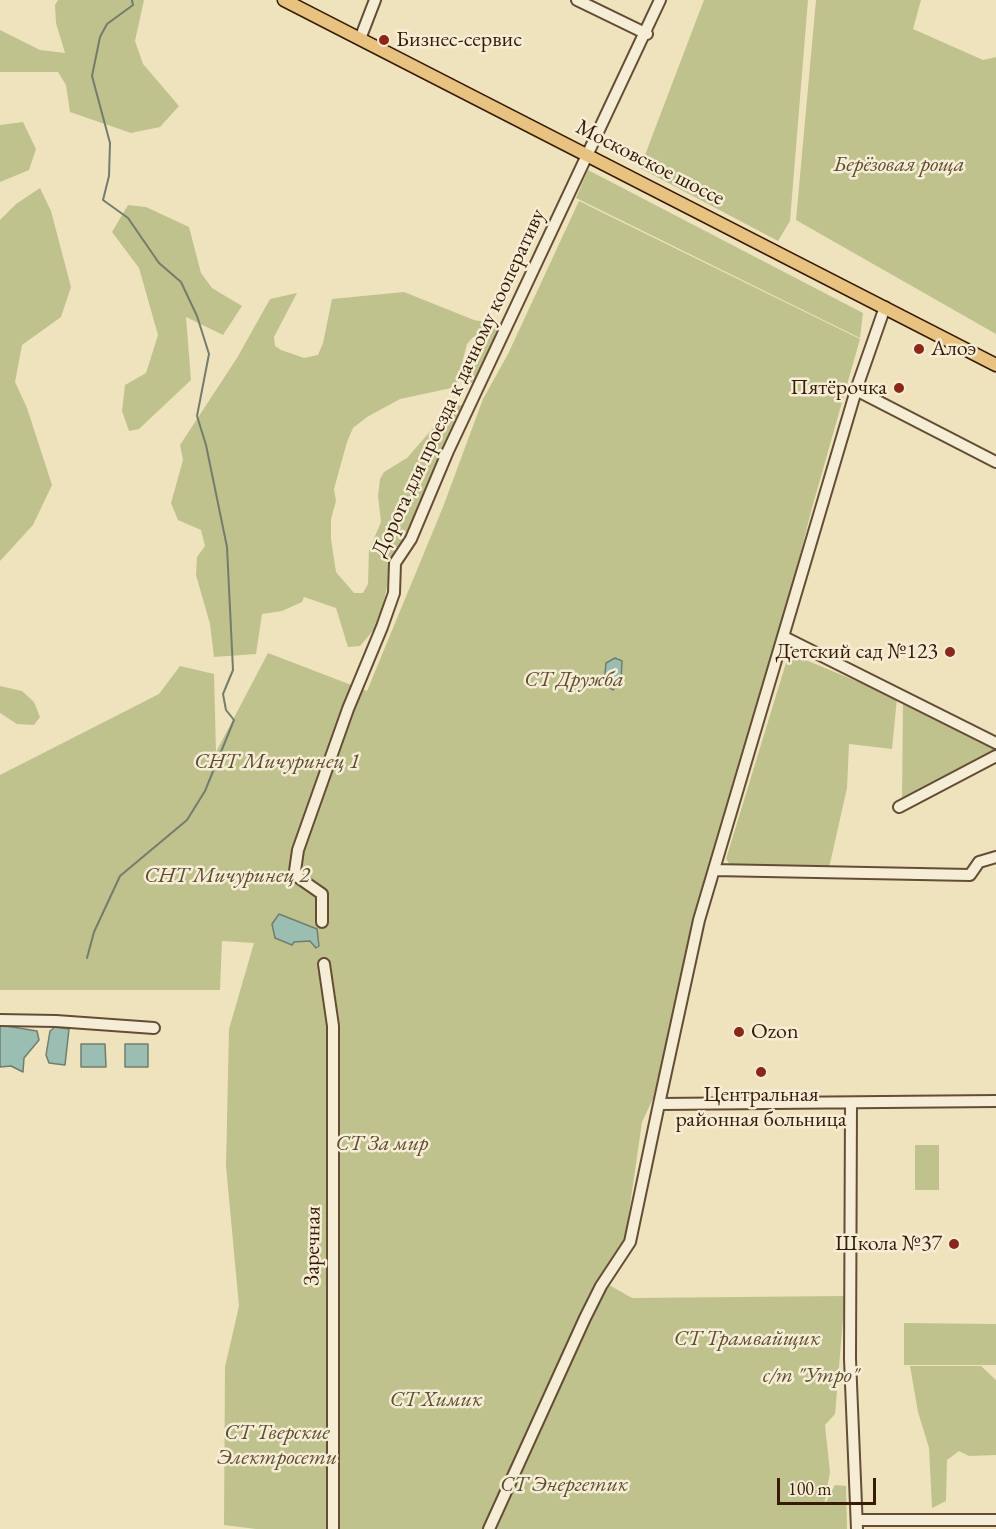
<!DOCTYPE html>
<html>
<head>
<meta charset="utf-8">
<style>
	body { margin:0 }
	#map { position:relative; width:996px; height:1529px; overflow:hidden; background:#efe3be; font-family:"EB Garamond",serif }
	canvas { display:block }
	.scale { position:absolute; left:777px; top:1478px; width:99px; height:27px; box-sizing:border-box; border:3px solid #371b07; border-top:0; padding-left:8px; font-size:18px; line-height:21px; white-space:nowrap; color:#371b07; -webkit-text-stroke:4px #f5edd5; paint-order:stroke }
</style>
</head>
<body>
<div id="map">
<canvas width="996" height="1529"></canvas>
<div class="scale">100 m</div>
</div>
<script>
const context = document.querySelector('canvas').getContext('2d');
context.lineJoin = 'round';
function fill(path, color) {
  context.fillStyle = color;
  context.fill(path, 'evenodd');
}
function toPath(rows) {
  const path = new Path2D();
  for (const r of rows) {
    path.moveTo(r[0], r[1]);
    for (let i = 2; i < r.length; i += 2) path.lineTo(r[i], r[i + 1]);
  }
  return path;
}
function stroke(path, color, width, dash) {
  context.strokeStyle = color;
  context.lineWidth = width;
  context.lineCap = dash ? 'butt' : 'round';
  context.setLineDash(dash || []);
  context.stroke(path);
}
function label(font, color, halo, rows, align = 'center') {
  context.font = font + ' "EB Garamond",serif';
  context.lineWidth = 5;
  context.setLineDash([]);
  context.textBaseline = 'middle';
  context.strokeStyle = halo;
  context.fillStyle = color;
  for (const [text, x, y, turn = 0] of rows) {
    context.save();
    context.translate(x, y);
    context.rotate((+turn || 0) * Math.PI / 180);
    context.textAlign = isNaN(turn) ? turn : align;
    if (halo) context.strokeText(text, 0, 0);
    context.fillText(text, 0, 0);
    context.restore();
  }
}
fill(toPath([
	[58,0,144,0,135,41,143,64,179,106,160,127,131,133,70,112,66,85,58,72,0,72,0,30,40,50,65,53,56,23,55,5],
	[704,0,808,0,790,221,778,241,640,168],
	[816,0,921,0,913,29,983,60,996,57,996,334,796,220],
	[23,122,36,149,29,170,0,182,0,125],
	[588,170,863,313,860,338,576,198],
	[40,188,51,211,71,287,61,317,22,345,15,382,27,408,52,485,33,525,0,561,0,220,16,204],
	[579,201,860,339,812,508,748,759,700,915,667,1069,642,1122,625,1240,606,1266,586,1304,484,1529,256,1529,224,1525,225,1367,239,1306,226,1166,229,1029,254,943,222,941,220,990,0,990,0,775,159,694,180,666,214,674,216,752,268,653,367,691,443,507,483,399,508,354],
	[128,205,146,207,189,227,201,273,212,288,242,306,223,335,186,317,191,380,139,429,129,431,122,411,125,385,146,373,158,335,139,268,112,232],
	[404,292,474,320,501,325,475,383,470,383,481,338,473,337,467,344,456,387,400,399,367,417,353,428,347,442,334,489,336,501,331,519,331,539,336,572,354,593,363,593,368,584,369,550,381,522,378,496,380,479,384,472,407,458,454,404,463,406,391,567,383,606,376,627,360,646,348,647,336,608,304,597,302,602,282,611,262,614,256,654,214,657,210,624,196,575,197,557,205,546,201,530,178,520,171,503,183,460,180,445,237,358,270,299,297,293,274,337,275,346,281,350,304,358,318,355,323,343,332,299],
	[789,653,897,698,892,749,849,744,847,788,829,868,732,867,726,859],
	[0,686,22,691,34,702,40,717,34,725,17,724,0,713],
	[903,702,996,748,996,752,902,802],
	[915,1145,939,1145,939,1190,915,1190],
	[609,1285,632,1298,845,1296,835,1414,825,1425,830,1472,824,1506,835,1485,846,1486,847,1529,494,1529,592,1315],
	[904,1323,996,1324,996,1365,904,1365],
	[910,1366,981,1366,996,1380,996,1455,969,1456,959,1451,947,1460,946,1501,932,1508,929,1448,918,1412]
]), '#bfc28d');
const water = toPath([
	[615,658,622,661,621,681,613,690,604,684,606,663,615,658],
	[279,914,317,929,319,946,316,948,310,941,294,942,292,945,275,938,272,924,279,914],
	[0,1025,37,1031,39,1040,24,1058,23,1072,11,1066,0,1067,0,1025],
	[55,1027,69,1029,65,1065,49,1063,46,1055,50,1031,55,1027],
	[81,1044,105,1044,106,1067,81,1067,81,1044],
	[125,1044,148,1044,148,1067,125,1067,125,1044]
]);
fill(water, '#9abeb2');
stroke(water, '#727d6e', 1.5);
stroke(toPath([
	[87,958,94,932,120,876,187,820,205,791,234,720,226,710,223,694,233,670,227,547,206,445,197,416,209,354,197,316,181,282,159,263,128,218,103,200,109,176,110,143,92,76,100,37,107,24,133,5,132,0]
]), '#727d6e', 2);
const minor = toPath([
	[577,0,647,34],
	[360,39,375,0],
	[885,307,857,387,699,920,659,1104,996,1101],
	[856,390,996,462],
	[784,637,996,743],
	[899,807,996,756],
	[714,870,970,875,979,862,996,857],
	[322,922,322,894,299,878,295,871,298,850,348,709,382,627,394,593,395,563,411,539,448,451,660,0],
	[324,964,333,1026,333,1529],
	[0,1020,56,1021,154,1028],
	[851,1103,850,1359,857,1529],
	[857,1520,996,1520],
	[489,1529,585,1318,601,1286,630,1242,659,1104]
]);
const major = toPath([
	[284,0,996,365]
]);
stroke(minor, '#654d35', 14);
stroke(major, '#371b07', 15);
stroke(minor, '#f5edd5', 10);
stroke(major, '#e8c27f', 12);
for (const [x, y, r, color] of [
	[384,40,6,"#8f2418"],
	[919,349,6,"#8f2418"],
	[899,388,6,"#8f2418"],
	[950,652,6,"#8f2418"],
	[739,1032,6,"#8f2418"],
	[761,1072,6,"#8f2418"],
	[954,1244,6,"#8f2418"]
]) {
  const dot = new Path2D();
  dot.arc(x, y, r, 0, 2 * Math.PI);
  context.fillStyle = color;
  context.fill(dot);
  stroke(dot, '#f5edd5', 2);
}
label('22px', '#371b07', '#f5edd5', [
	["Бизнес-сервис",396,40],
	["Алоэ",931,349],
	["Пятёрочка",887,388,"right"],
	["Детский сад №123",938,652,"right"],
	["Ozon",751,1032],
	["Центральная",761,1095,"center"],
	["районная больница",761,1120,"center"],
	["Школа №37",942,1244,"right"]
], 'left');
label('22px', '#371b07', '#f5edd5', [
	["Московское шоссе",650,163,27],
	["Дорога для проезда к дачному кооперативу",459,383,-65],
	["Заречная",313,1246,-89]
]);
label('italic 22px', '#604d2f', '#f5edd5', [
	["Берёзовая роща",899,165],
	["СТ Дружба",574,680],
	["СНТ Мичуринец 1",277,762],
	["СНТ Мичуринец 2",227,876],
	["СТ За мир",382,1144],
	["СТ Трамвайщик",747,1339],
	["с/т \"Утро\"",811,1376],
	["СТ Химик",436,1400],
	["СТ Тверские",277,1433],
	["Электросети",277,1458],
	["СТ Энергетик",564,1485]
]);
</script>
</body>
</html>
